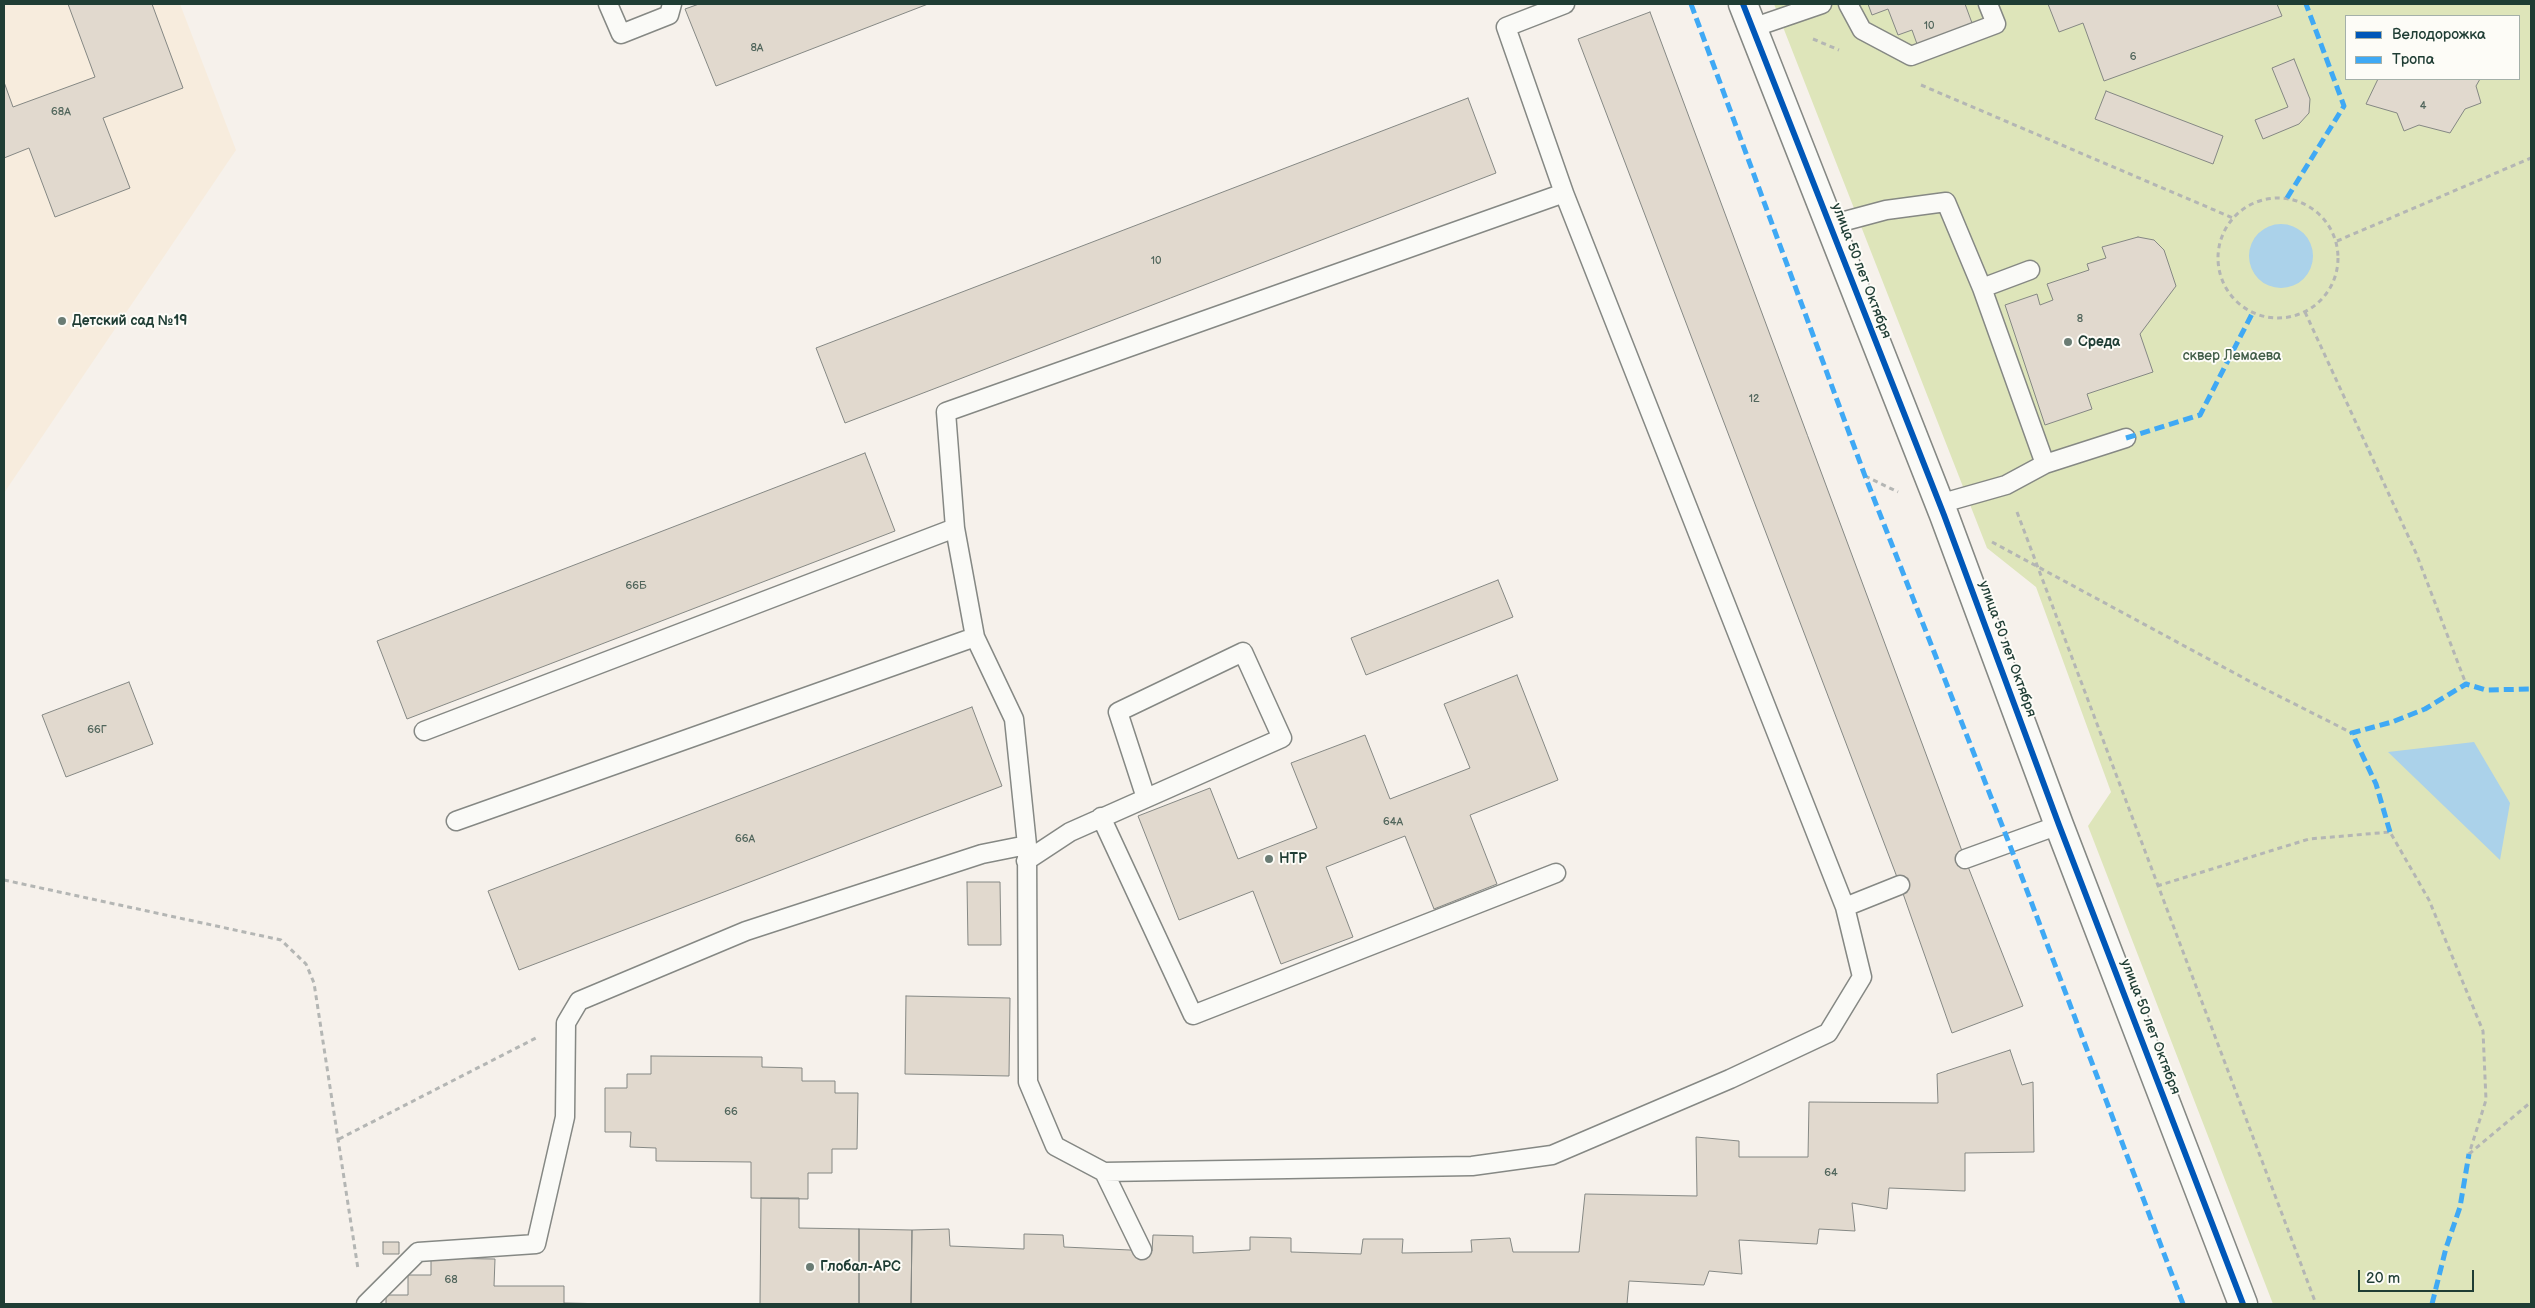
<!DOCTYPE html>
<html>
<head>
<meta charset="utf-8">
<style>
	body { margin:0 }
	#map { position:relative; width:2535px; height:1308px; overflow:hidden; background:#f6f1eb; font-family:"Balsamiq Sans",sans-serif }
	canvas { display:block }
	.frame { position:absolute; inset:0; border:5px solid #1f3d34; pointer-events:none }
	.legend { position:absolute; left:2345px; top:15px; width:175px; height:65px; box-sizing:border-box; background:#fdfcf7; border:1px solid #a4b0a9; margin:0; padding:6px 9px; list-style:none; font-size:15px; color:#1f3d34 }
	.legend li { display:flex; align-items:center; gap:10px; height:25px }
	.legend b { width:25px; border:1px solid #a4b0a9 }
	.scale { position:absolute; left:2358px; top:1270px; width:116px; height:22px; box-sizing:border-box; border:2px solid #1f3d34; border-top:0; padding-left:6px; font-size:15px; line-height:18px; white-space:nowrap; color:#1f3d34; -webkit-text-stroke:4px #fdfcf7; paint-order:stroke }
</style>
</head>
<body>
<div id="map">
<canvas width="2535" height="1308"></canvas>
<div class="frame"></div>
<ul class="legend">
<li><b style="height:6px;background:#0057b8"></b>Велодорожка</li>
<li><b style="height:6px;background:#3fa9f5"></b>Тропа</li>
</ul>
<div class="scale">20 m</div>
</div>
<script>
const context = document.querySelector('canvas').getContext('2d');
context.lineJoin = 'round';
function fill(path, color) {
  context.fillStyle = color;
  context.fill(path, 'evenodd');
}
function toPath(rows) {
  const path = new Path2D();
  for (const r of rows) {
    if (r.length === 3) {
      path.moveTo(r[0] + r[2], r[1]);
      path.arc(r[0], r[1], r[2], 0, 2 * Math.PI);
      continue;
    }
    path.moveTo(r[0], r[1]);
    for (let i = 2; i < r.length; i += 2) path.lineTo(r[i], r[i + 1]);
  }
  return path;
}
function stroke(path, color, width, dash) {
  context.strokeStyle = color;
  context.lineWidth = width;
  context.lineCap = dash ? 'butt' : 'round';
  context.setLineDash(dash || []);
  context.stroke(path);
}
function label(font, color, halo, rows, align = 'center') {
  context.font = font + ' "Balsamiq Sans",sans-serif';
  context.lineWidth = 4;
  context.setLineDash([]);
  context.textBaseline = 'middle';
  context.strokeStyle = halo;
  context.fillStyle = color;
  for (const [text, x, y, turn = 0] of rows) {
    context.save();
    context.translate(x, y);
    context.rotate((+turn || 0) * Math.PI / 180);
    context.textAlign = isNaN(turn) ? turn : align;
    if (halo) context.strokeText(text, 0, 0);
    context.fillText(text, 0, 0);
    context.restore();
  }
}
fill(toPath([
	[4,4,180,4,236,150,4,493]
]), '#f7ecdd');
fill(toPath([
	[1774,4,2531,4,2531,1304,2273,1304,2088,826,2111,792,2036,587,1987,548],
	[2346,16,2519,16,2519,79,2346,79]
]), '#dee5ba');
fill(toPath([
	[2281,256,32],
	[2474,742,2510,803,2500,860,2388,752]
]), '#abd2ea');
const building = toPath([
	[68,4,152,4,183,88,103,118,130,188,55,217,29,148,4,158,4,82,13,107,95,77,68,4],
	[699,4,928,4,716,86,685,9,699,4],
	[1868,4,1965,4,1972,23,1917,44,1912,30,1898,35,1888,9,1872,15,1868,4],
	[2048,4,2277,4,2282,16,2104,81,2083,23,2059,32,2048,4],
	[1650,12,1965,859,2023,1006,1952,1033,1900,885,1578,39,1650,12],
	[2294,59,2310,99,2309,113,2299,124,2263,139,2255,120,2288,107,2272,68,2294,59],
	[2378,79,2480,79,2476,86,2481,103,2465,109,2450,133,2419,125,2404,131,2397,113,2366,104,2378,79],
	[2106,91,2223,136,2213,164,2095,119,2106,91],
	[1468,98,1496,173,845,423,816,348,1468,98],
	[2138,237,2154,240,2164,250,2176,286,2140,334,2153,372,2087,394,2092,409,2045,425,2005,305,2037,294,2040,305,2053,300,2047,284,2089,270,2087,264,2106,258,2102,247,2138,237],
	[865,453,895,531,407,719,377,641,865,453],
	[1498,580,1513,617,1366,675,1351,638,1498,580],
	[1517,675,1558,780,1470,815,1497,884,1434,909,1405,836,1326,867,1353,937,1281,964,1253,891,1179,920,1138,816,1210,788,1238,859,1317,828,1291,763,1365,735,1390,799,1470,768,1444,704,1517,675],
	[129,682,153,744,66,777,42,715,129,682],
	[972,707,1002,786,519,970,488,891,972,707],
	[967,882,1000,882,1001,945,968,945,967,882],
	[906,996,1010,998,1009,1076,905,1074,906,996],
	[2010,1050,2022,1085,2033,1082,2034,1152,1965,1153,1965,1191,1889,1188,1887,1209,1852,1203,1855,1231,1819,1229,1817,1244,1739,1240,1742,1274,1709,1271,1704,1285,1629,1281,1627,1304,911,1304,912,1230,949,1229,950,1246,1024,1249,1024,1234,1063,1235,1064,1247,1152,1251,1153,1235,1193,1236,1193,1253,1250,1250,1250,1237,1291,1238,1291,1252,1361,1254,1363,1239,1403,1239,1402,1253,1472,1252,1471,1240,1510,1238,1513,1252,1579,1252,1585,1194,1697,1196,1696,1137,1739,1141,1739,1157,1808,1157,1809,1102,1938,1103,1937,1074,2010,1050],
	[651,1056,762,1057,762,1067,802,1068,802,1081,835,1081,835,1093,858,1093,857,1149,832,1149,832,1173,808,1173,808,1199,751,1198,751,1162,656,1161,656,1148,630,1147,631,1132,605,1132,605,1088,627,1088,627,1074,651,1074,651,1056],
	[761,1198,799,1198,799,1228,859,1229,859,1304,760,1304,761,1198],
	[859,1229,912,1230,911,1304,859,1304,859,1229],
	[383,1242,399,1242,399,1254,383,1254,383,1242],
	[431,1258,495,1259,494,1286,564,1286,564,1303,612,1304,386,1304,386,1295,408,1295,408,1275,431,1275,431,1258]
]);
fill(building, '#e1d9ce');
stroke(building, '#858884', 1);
const lane = toPath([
	[608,4,621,34,669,15,672,4],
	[1848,4,1862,30,1911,56,1996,24,1988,4],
	[1752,28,1822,4],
	[1564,193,1506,27,1565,4],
	[1830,225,1886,210,1946,202,1982,288,2045,464,2006,485,1939,504],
	[1982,288,2030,270],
	[2045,464,2126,438],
	[424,731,955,528],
	[1101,817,1193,1015,1556,873],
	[456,821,975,637],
	[1965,859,2059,825],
	[1026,861,1070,832,1282,738,1243,652,1118,712,1146,798],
	[1845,907,1900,885],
	[1104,1172,1472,1166,1552,1155,1730,1079,1828,1033,1862,977,1845,907,1564,193,946,412,955,528,975,637,1014,719,1027,845,1028,1082,1055,1146,1104,1172,1142,1250],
	[366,1304,418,1252,536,1244,565,1117,566,1023,579,1001,746,931,982,854,1027,845]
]);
const secondary = toPath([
	[1743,4,1944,515,2059,825,2243,1304]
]);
stroke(lane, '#858884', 21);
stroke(secondary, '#858884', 31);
stroke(toPath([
	[1813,39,1839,50],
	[1921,85,2233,218],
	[2278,258,60],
	[2337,241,2531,158],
	[2305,312,2416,553,2466,684],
	[1865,476,1898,492],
	[2017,512,2316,1304],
	[1992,542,2251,682,2352,733],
	[4,880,281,940,306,964,314,983,358,1269],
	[2157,886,2309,839,2390,832,2429,900,2483,1031,2486,1100,2469,1154],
	[339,1139,536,1038],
	[2469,1154,2531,1102]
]), '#b4b6b4', 3, [5, 4]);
stroke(lane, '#fafaf7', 18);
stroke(secondary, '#fafaf7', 28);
stroke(toPath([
	[1691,4,1865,476,2009,843,2183,1304],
	[2287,198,2344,106,2306,4],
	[2126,438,2200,415,2253,312],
	[2390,832,2376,784,2352,733,2392,722,2425,709,2466,684,2486,690,2531,689],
	[2432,1304,2446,1248,2460,1207,2469,1154]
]), '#3fa9f5', 5, [10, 5]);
stroke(toPath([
	[1743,4,1944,515,2059,825,2243,1304]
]), '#0057b8', 6);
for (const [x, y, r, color] of [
	[62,321,5,"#6a7c74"],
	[2068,342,5,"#6a7c74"],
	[1269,859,5,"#6a7c74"],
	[810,1267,5,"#6a7c74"]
]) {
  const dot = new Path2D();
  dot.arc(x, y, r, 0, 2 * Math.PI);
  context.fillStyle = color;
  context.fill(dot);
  stroke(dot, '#fdfcf7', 2);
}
label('11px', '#50655b', null, [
	["10",1929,26],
	["8А",757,48],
	["6",2133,57],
	["4",2423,106],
	["68А",61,112],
	["10",1156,261],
	["8",2080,319],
	["12",1754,399],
	["66Б",636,586],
	["66Г",97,730],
	["64А",1393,822],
	["66А",745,839],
	["66",731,1112],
	["64",1831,1173],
	["68",451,1280]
]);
label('14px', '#1f3d34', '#fdfcf7', [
	["улица 50 лет Октября",1861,271,69],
	["улица 50 лет Октября",2007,649,70],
	["улица 50 лет Октября",2150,1027,69]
]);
label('bold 14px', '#1f3d34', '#fdfcf7', [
	["Детский сад №19",72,321],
	["Среда",2078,342],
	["НТР",1279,859],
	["Глобал-АРС",820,1267]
], 'left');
label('14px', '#415d47', '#fdfcf7', [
	["сквер Лемаева",2232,356]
]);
</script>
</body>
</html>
